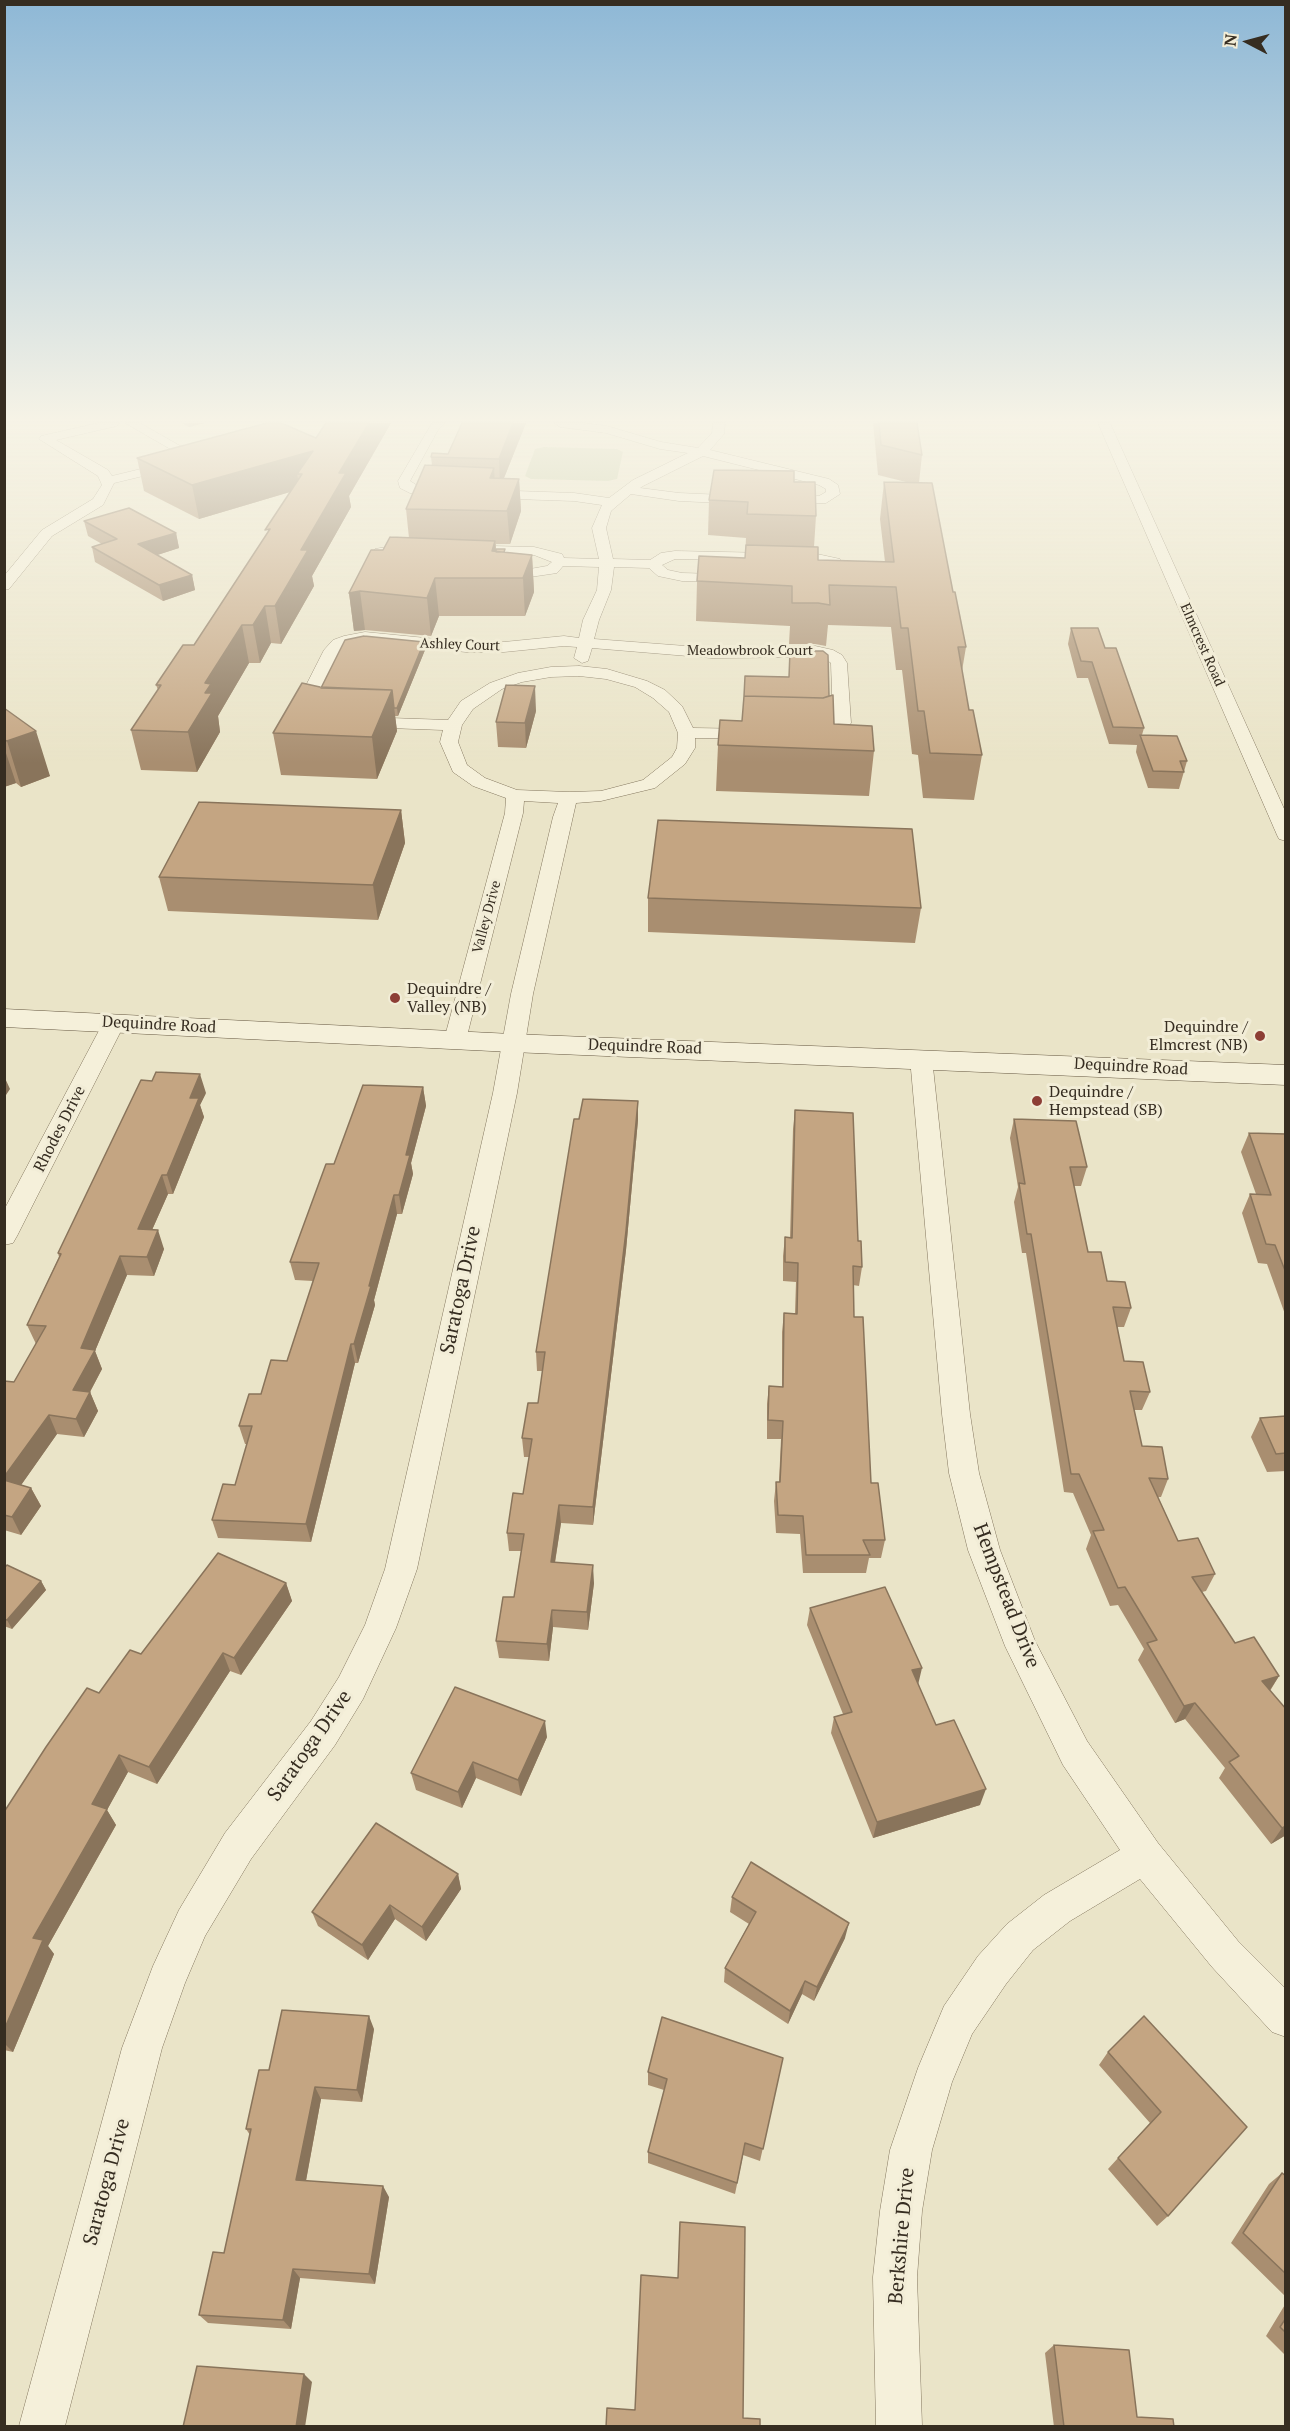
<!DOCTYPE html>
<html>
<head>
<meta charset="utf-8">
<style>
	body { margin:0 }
	#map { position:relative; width:1290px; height:2431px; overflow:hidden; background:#eae4c8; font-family:"PT Serif",serif }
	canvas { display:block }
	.frame { position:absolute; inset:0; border:6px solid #362d21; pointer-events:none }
	.north { position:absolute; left:1218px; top:12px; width:60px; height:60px; -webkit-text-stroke:4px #f2edd7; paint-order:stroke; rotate:276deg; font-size:16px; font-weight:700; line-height:24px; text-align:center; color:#362d21 }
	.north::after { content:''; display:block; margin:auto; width:21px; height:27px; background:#362d21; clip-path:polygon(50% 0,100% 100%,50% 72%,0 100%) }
</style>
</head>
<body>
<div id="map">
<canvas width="1290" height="2431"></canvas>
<div class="frame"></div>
<div class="north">N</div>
</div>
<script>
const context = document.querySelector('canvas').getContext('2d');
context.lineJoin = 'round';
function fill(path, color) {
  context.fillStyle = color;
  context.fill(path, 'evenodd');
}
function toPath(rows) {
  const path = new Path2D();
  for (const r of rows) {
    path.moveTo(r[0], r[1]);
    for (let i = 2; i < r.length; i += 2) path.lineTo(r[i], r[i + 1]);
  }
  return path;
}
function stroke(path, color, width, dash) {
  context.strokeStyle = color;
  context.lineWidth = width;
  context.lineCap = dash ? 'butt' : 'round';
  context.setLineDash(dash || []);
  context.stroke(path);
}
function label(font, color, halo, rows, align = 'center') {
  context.font = font + ' "PT Serif",serif';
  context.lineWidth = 6;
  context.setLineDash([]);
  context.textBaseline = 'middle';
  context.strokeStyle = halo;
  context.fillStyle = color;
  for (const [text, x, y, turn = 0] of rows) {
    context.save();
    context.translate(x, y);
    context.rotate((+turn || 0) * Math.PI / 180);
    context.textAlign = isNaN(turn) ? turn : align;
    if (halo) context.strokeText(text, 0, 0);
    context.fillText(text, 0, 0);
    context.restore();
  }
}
fill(toPath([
	[544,447,617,449,623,452,617,479,608,481,531,479,525,476,535,449]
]), '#bdc79d');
const street = toPath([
	[98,423,119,423,117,426,56,440,108,470,112,476,186,458,125,423,140,423,203,459,201,462,114,483,103,505,52,536,9,589,4,590,4,576,42,530,93,499,102,485,98,476,39,439,41,436,98,423],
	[432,423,445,423,438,430,410,481,418,486,452,490,454,493,452,496,447,497,410,493,400,488,398,481,432,423],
	[554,423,584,423,607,426,661,442,698,448,712,433,713,423,725,423,724,434,710,450,829,479,838,485,840,494,826,503,781,505,776,504,774,501,776,498,819,496,826,492,826,489,819,485,703,456,643,486,640,488,679,493,745,496,752,500,745,504,679,501,631,494,611,511,606,528,613,559,650,560,661,553,675,551,817,554,840,559,850,569,849,574,841,581,816,585,682,581,658,576,649,568,614,567,611,590,599,620,594,639,712,648,815,646,833,650,842,655,847,663,851,723,842,735,810,740,804,739,801,735,804,731,830,727,833,723,831,663,823,657,712,658,592,648,588,661,582,663,574,658,577,647,564,646,504,652,466,652,365,642,353,643,345,646,339,652,313,703,314,709,319,715,317,719,305,719,300,714,297,703,324,650,333,640,344,636,365,632,466,642,504,642,564,636,579,638,583,620,597,590,599,567,563,566,557,573,530,577,397,573,375,568,368,561,368,557,375,549,403,544,534,547,562,554,564,558,599,559,592,528,602,505,574,501,486,498,479,494,486,490,574,493,609,498,633,480,688,453,660,449,606,433,560,427,554,423],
	[403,552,534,555,552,562,547,566,530,569,397,565,382,560,385,555,403,552],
	[675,559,817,562,830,565,836,570,832,574,816,577,682,573,668,570,662,565,675,559],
	[1098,423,1110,423,1286,813,1286,841,1279,839,1277,835,1098,423],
	[579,666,607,669,647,681,665,690,682,706,693,728,753,729,759,730,762,734,759,738,753,739,695,738,695,748,685,764,655,788,601,801,576,803,533,994,517,1093,417,1569,396,1628,363,1699,335,1745,251,1859,205,1936,185,1983,162,2048,65,2426,19,2426,122,2048,153,1966,179,1910,225,1833,311,1721,339,1677,365,1625,385,1569,493,1093,511,994,553,817,558,803,524,801,523,813,466,1040,463,1045,455,1047,447,1045,444,1040,505,813,506,798,473,786,453,772,440,742,443,730,361,727,355,726,352,722,355,718,361,717,448,720,461,701,490,683,518,673,551,667,579,666],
	[579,676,606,679,635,687,653,698,669,712,678,733,677,748,672,757,643,780,601,791,569,792,517,790,485,778,467,765,458,742,462,725,473,709,502,689,522,682,551,677,579,676],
	[114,1016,122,1018,125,1023,17,1236,13,1243,4,1245,4,1210,103,1023,106,1018,114,1016],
	[921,1051,929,1053,932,1058,970,1414,979,1473,1000,1550,1035,1641,1087,1741,1158,1843,1238,1941,1286,1989,1286,2037,1272,2032,1212,1967,1140,1879,1070,1921,1033,1950,1006,1984,972,2034,952,2082,932,2150,922,2211,917,2277,922,2426,876,2426,873,2277,880,2211,890,2150,918,2068,944,2006,978,1956,1007,1924,1044,1895,1120,1850,1063,1765,1005,1646,968,1550,949,1473,942,1414,910,1058,913,1053,921,1051]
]);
const secondary = toPath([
	[4,1009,512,1034,1286,1065,1286,1085,512,1052,4,1027,4,1009]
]);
stroke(street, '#84775f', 1);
stroke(secondary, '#665842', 1);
fill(street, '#f5f0da');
fill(secondary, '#f5f0da');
fill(toPath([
	[181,423,204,423,189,427],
	[326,423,391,423,349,496,351,507,312,576,314,586,281,644,271,643,260,663,249,663,218,716,220,732,197,772,141,770,131,730,158,690,156,685,194,645,266,535,290,492,199,519,144,491,137,458,316,438],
	[462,423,526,423,504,478,519,479,521,511,510,544,496,544,496,549,505,549,505,552,532,555,534,592,525,616,439,616,431,636,365,630,354,631,349,593,383,550,409,538,406,509,432,465,431,457,448,454],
	[873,423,917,423,922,455,919,483,953,592,966,647,962,671,969,710,982,755,974,800,923,798,918,755,912,754,902,670,896,670,891,627,828,625,826,646,815,644,789,644,790,626,696,621,697,581,745,558,746,538,708,535,709,500,794,482,816,516,814,547,818,560,885,562,880,519,884,482,906,482,878,475],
	[84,521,176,533,179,548,157,555,192,575,195,590,163,601,95,562,92,547,102,544,88,536],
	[1071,628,1105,648,1144,728,1142,735,1187,761,1179,789,1148,788,1136,752,1137,745,1109,744,1088,678,1077,678,1068,644],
	[424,642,425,650,398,716,395,716,397,731,377,779,281,775,273,733,321,687],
	[790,651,829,696,834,724,874,751,869,796,716,791,718,745,789,677],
	[4,708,50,776,21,787,16,783,4,787],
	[536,711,526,748,498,747,496,722],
	[401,810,405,843,378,920,168,911,159,877],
	[648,898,921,908,915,943,648,932],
	[423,1087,426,1106,411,1163,413,1174,402,1214,397,1214,374,1300,375,1305,358,1363,355,1363,311,1542,218,1538,212,1520,235,1485,247,1444,245,1444,239,1426,261,1394,287,1361,313,1281,295,1280,290,1262,334,1164],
	[206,1093,200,1105,204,1117,173,1194,168,1194,152,1230,164,1249,154,1276,127,1275,95,1351,102,1369,90,1392,98,1411,84,1437,57,1434,21,1485,31,1488,41,1506,21,1535,4,1530,4,1381,14,1382,36,1344,27,1325,59,1257,58,1253],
	[638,1101,638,1120,626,1250,593,1525,561,1523,555,1563,594,1583,588,1630,553,1627,549,1661,499,1658,496,1641,514,1597,521,1551,509,1551,507,1533,523,1494,529,1457,524,1457,522,1438,538,1403,543,1371,537,1371,536,1352,579,1119],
	[795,1110,858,1241,862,1267,859,1286,853,1285,854,1317,871,1483,885,1540,881,1558,869,1558,866,1573,803,1573,800,1534,776,1533,774,1501,776,1482,779,1482,781,1439,767,1439,767,1404,769,1386,782,1387,782,1332,784,1313,795,1313,796,1282,783,1281,783,1256,785,1237,790,1238,793,1129],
	[1014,1119,1087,1167,1081,1186,1074,1186,1088,1252,1107,1281,1131,1308,1124,1327,1117,1327,1124,1361,1150,1392,1142,1410,1134,1410,1142,1446,1168,1479,1161,1497,1158,1497,1178,1541,1215,1574,1206,1591,1202,1592,1235,1643,1279,1676,1270,1691,1286,1709,1286,1835,1271,1844,1219,1778,1225,1768,1185,1719,1175,1723,1138,1660,1144,1649,1118,1605,1110,1606,1086,1549,1091,1535,1073,1493,1064,1492,1026,1253,1022,1253,1014,1202,1018,1187,1010,1138],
	[1249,1133,1286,1134,1286,1317,1267,1264,1258,1263,1242,1213,1250,1194,1256,1194,1241,1152],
	[1286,1416,1286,1471,1267,1472,1251,1437,1260,1418],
	[4,1568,41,1581,46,1590,12,1629,4,1626],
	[286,1583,292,1601,241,1675,230,1671,157,1784,128,1772,107,1810,116,1825,48,1946,54,1954,13,2052,4,2050,4,1812,99,1693,141,1654],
	[810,1608,918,1684,936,1725,980,1805,873,1838,831,1733,834,1717,843,1714,807,1625],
	[547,1737,521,1796,476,1778,462,1808,416,1790,411,1773],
	[458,1874,461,1889,426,1941,395,1919,368,1960,318,1926,312,1912],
	[732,1897,845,1938,814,2001,802,1994,788,2024,724,1982,725,1968,749,1924,730,1912],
	[374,2029,362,2102,321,2099,306,2181,389,2197,375,2284,300,2278,291,2329,208,2323,199,2315,224,2253,250,2135,246,2129,269,2070],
	[1108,2052,1247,2127,1168,2216,1157,2226,1108,2169,1150,2123,1099,2065],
	[783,2058,760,2161,743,2155,735,2194,648,2163,648,2152,664,2090,648,2085,648,2072],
	[1282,2173,1286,2176,1286,2297,1231,2243,1269,2184],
	[1286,2303,1286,2356,1266,2336],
	[1054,2345,1137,2417,1174,2427,1054,2427,1045,2353]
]), '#a98e70');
fill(toPath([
	[188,423,204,423,189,427],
	[369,423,391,423,349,496,351,507,312,576,314,586,281,644,275,606,339,473],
	[513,423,526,423,500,488,499,459],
	[313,451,302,474,297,474,300,489,199,519,192,485],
	[494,468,496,500,490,478],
	[519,479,521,511,510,544,507,511],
	[176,533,179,548,142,560,138,544],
	[495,541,498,578,492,551],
	[532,555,534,592,525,616,523,578],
	[192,575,195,590,163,601,159,585],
	[435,578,439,616,431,636,427,598],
	[360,591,365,630,354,631,349,593],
	[265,606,271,643,260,663,253,625],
	[242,625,249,663,218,716,220,732,197,772,188,732,205,693,205,683],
	[424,642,425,650,398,716,397,708],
	[535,686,536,711,526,748,525,723],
	[392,690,397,731,377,779,372,737],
	[36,731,50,776,21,787,7,741],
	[4,747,16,783,4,787],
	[401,810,405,843,378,920,373,885],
	[200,1074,206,1093,200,1105,204,1117,173,1194,167,1175,190,1098],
	[4,1076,10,1089,4,1098],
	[423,1087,426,1106,411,1163,413,1174,402,1214,399,1195,406,1155],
	[638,1101,638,1120,626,1250,593,1525,593,1507],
	[162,1175,168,1194,144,1248,138,1229],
	[394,1195,397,1214,374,1300,375,1305,358,1363,354,1344,369,1286],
	[158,1230,164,1249,154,1276,147,1257],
	[120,1256,127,1275,95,1351,102,1369,84,1403,90,1392,98,1411,84,1437,76,1419,73,1390,81,1348],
	[351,1344,355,1363,311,1542,306,1524],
	[49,1415,57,1434,12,1498,4,1484,4,1477],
	[31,1488,41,1506,21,1535,12,1517],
	[559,1505,561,1523,552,1580,551,1562],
	[593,1565,594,1583,588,1630,587,1612],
	[41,1581,46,1590,12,1629,7,1620],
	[286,1583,292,1601,241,1675,234,1658],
	[552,1610,553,1627,549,1661,547,1644],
	[223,1653,230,1671,157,1784,149,1767],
	[922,1668,918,1685,912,1670],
	[1279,1676,1268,1693,1262,1681],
	[1195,1703,1185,1719,1175,1723,1184,1706],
	[545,1721,547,1737,521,1796,518,1780],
	[119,1755,128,1772,107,1810,116,1825,48,1946,54,1954,13,2052,4,2043,4,2030,33,1938,92,1804],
	[473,1762,476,1778,462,1808,458,1792],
	[986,1789,980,1805,873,1838,877,1822],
	[1286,1826,1286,1835,1271,1844,1282,1828],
	[458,1874,461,1889,426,1941,422,1927],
	[390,1905,395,1919,368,1960,362,1945],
	[849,1923,845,1938,814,2001,817,1987],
	[805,1981,802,1994,788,2024,790,2011],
	[369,2016,374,2029,362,2102,357,2090],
	[315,2087,321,2099,304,2191,296,2180],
	[383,2186,389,2197,375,2284,369,2274],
	[293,2269,300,2278,291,2329,283,2320],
	[304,2374,312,2382,305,2427,296,2427]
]), '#89745b');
const building = toPath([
	[267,423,281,423,316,438,326,423,369,423,339,473,346,473,301,550,308,550,275,606,265,606,253,625,242,625,205,683,211,684,205,693,212,693,188,732,131,730,161,685,156,685,183,645,194,645,217,610,270,529,265,530,302,474,297,474,313,451,192,485,137,458,267,423],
	[462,423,513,423,499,459,431,457,432,453,448,454,462,423],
	[879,423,917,423,922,455,881,445,879,423],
	[425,465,494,468,490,478,519,479,507,511,406,509,425,465],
	[714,470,794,471,794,482,815,482,816,516,747,514,748,502,709,500,714,470],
	[884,482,932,483,953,592,955,592,966,647,958,647,969,710,973,710,982,755,930,753,924,711,918,711,908,628,901,628,896,587,829,585,830,605,818,603,792,603,792,586,697,581,699,556,745,558,746,545,818,547,818,560,894,562,884,482],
	[129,508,176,533,138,544,192,575,159,585,92,547,117,539,84,521,129,508],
	[390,537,495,541,492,551,532,555,523,578,435,578,427,598,360,591,349,593,371,550,383,550,390,537],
	[496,549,505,549,504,552,496,552,496,549],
	[1071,628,1098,628,1105,648,1116,648,1144,728,1113,727,1092,662,1081,661,1071,628],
	[364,636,424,642,397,708,394,708,392,690,321,688,345,640,364,636],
	[790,651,823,651,828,655,829,696,823,698,744,696,745,676,789,677,790,651],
	[302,683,320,687,392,690,372,737,273,733,302,683],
	[506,685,535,686,525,723,496,722,506,685],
	[833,695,834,724,872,726,874,751,718,745,720,720,742,721,744,696,823,698,833,695],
	[4,708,36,731,7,741,4,740,4,708],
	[1140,735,1177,736,1187,761,1180,761,1184,772,1153,771,1140,735],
	[199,802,401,810,373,885,159,877,199,802],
	[658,820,912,829,921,908,648,898,658,820],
	[156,1072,200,1074,190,1098,199,1098,167,1175,162,1175,138,1229,158,1230,147,1257,120,1256,81,1348,95,1350,73,1390,90,1392,76,1419,49,1415,4,1477,4,1381,14,1382,46,1326,27,1325,61,1254,58,1253,141,1080,152,1081,156,1072],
	[363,1085,423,1087,406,1155,410,1155,399,1195,394,1195,369,1286,371,1286,354,1344,351,1344,306,1524,212,1520,223,1484,235,1485,252,1426,239,1426,249,1394,261,1394,271,1360,287,1361,319,1263,290,1262,326,1164,334,1164,363,1085],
	[583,1099,638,1101,626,1231,593,1507,559,1505,551,1562,593,1565,587,1612,552,1610,547,1644,496,1641,503,1597,514,1597,524,1534,507,1533,513,1493,523,1494,532,1439,522,1438,528,1403,538,1403,545,1352,536,1352,574,1119,579,1119,583,1099],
	[795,1110,853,1113,858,1241,861,1241,862,1267,853,1266,854,1317,863,1317,871,1483,878,1483,885,1540,863,1540,870,1555,806,1555,803,1516,778,1515,776,1482,780,1482,783,1421,768,1420,769,1386,783,1387,784,1313,797,1314,798,1263,785,1262,785,1237,792,1238,795,1110],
	[1014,1119,1076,1121,1087,1167,1070,1167,1088,1252,1101,1252,1107,1281,1125,1282,1131,1308,1113,1307,1124,1361,1143,1362,1150,1392,1130,1391,1142,1446,1162,1447,1168,1479,1149,1478,1178,1541,1198,1538,1215,1574,1192,1577,1235,1643,1254,1637,1279,1676,1262,1681,1286,1709,1286,1826,1282,1828,1229,1762,1239,1756,1195,1703,1184,1706,1147,1643,1157,1640,1125,1587,1118,1588,1093,1531,1104,1530,1079,1474,1071,1474,1031,1234,1027,1234,1019,1183,1025,1184,1014,1119],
	[1249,1133,1286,1134,1286,1273,1275,1245,1266,1244,1250,1194,1271,1195,1249,1133],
	[1286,1416,1286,1453,1276,1454,1260,1418,1286,1416],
	[4,1480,31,1488,12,1517,4,1515,4,1480],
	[218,1553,286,1583,234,1658,223,1653,149,1767,119,1755,92,1804,107,1809,33,1938,43,1940,4,2030,4,1812,46,1747,87,1688,99,1693,130,1650,141,1654,218,1553],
	[7,1565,41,1581,7,1620,4,1619,4,1568,7,1565],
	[885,1587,922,1668,912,1670,936,1725,954,1720,986,1789,877,1822,834,1717,852,1712,810,1608,885,1587],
	[455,1687,545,1721,518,1780,473,1762,458,1792,411,1773,455,1687],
	[376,1823,458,1874,422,1927,390,1905,362,1945,312,1912,376,1823],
	[751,1862,849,1923,817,1987,805,1981,790,2011,725,1968,756,1912,732,1897,751,1862],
	[282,2010,369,2016,357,2090,315,2087,296,2180,383,2186,369,2274,293,2269,283,2320,199,2315,213,2252,224,2253,251,2129,246,2129,259,2070,269,2070,282,2010],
	[1144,2016,1247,2127,1168,2216,1118,2158,1161,2112,1108,2052,1144,2016],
	[662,2017,783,2058,763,2149,745,2143,737,2183,648,2152,667,2079,648,2072,662,2017],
	[1282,2173,1286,2176,1286,2274,1243,2233,1282,2173],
	[680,2222,745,2227,743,2418,760,2419,760,2427,606,2427,607,2408,635,2410,641,2275,678,2278,680,2222],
	[1286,2318,1286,2333,1280,2327,1286,2318],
	[1054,2345,1129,2350,1137,2417,1173,2419,1174,2427,1064,2427,1054,2345],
	[197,2366,304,2374,296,2427,183,2427,197,2366]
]);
fill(building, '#c4a582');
stroke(building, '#89745b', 1.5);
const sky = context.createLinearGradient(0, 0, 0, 763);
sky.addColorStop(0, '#8eb8d6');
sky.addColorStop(0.55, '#f6f3e6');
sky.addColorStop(1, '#f6f3e600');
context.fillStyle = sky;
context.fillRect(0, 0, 1290, 763);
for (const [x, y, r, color] of [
	[395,998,6,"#8d3e35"],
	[1260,1036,6,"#8d3e35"],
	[1037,1101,6,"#8d3e35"]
]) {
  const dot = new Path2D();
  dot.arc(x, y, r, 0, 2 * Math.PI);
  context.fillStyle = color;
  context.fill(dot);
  stroke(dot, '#f2edd7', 2);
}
label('14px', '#362d21', '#f2edd7', [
	["Ashley Court",460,645,2],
	["Elmcrest Road",1202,645,66],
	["Meadowbrook Court",750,651],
	["Valley Drive",487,917,-75]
]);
label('16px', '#362d21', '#f2edd7', [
	["Dequindre /",407,989],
	["Valley (NB)",407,1007],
	["Dequindre /",1248,1027,"right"],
	["Elmcrest (NB)",1248,1045,"right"],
	["Dequindre /",1049,1092],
	["Hempstead (SB)",1049,1110]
], 'left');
label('16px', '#362d21', '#f2edd7', [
	["Dequindre Road",159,1025,3],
	["Dequindre Road",645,1047,2],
	["Dequindre Road",1131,1067,3],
	["Rhodes Drive",60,1129,-63]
]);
label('20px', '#362d21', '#f2edd7', [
	["Saratoga Drive",461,1290,-78],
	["Hempstead Drive",1006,1596,69],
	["Saratoga Drive",310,1746,-55],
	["Saratoga Drive",107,2182,-75],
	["Berkshire Drive",902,2236,-85]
]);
</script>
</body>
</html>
